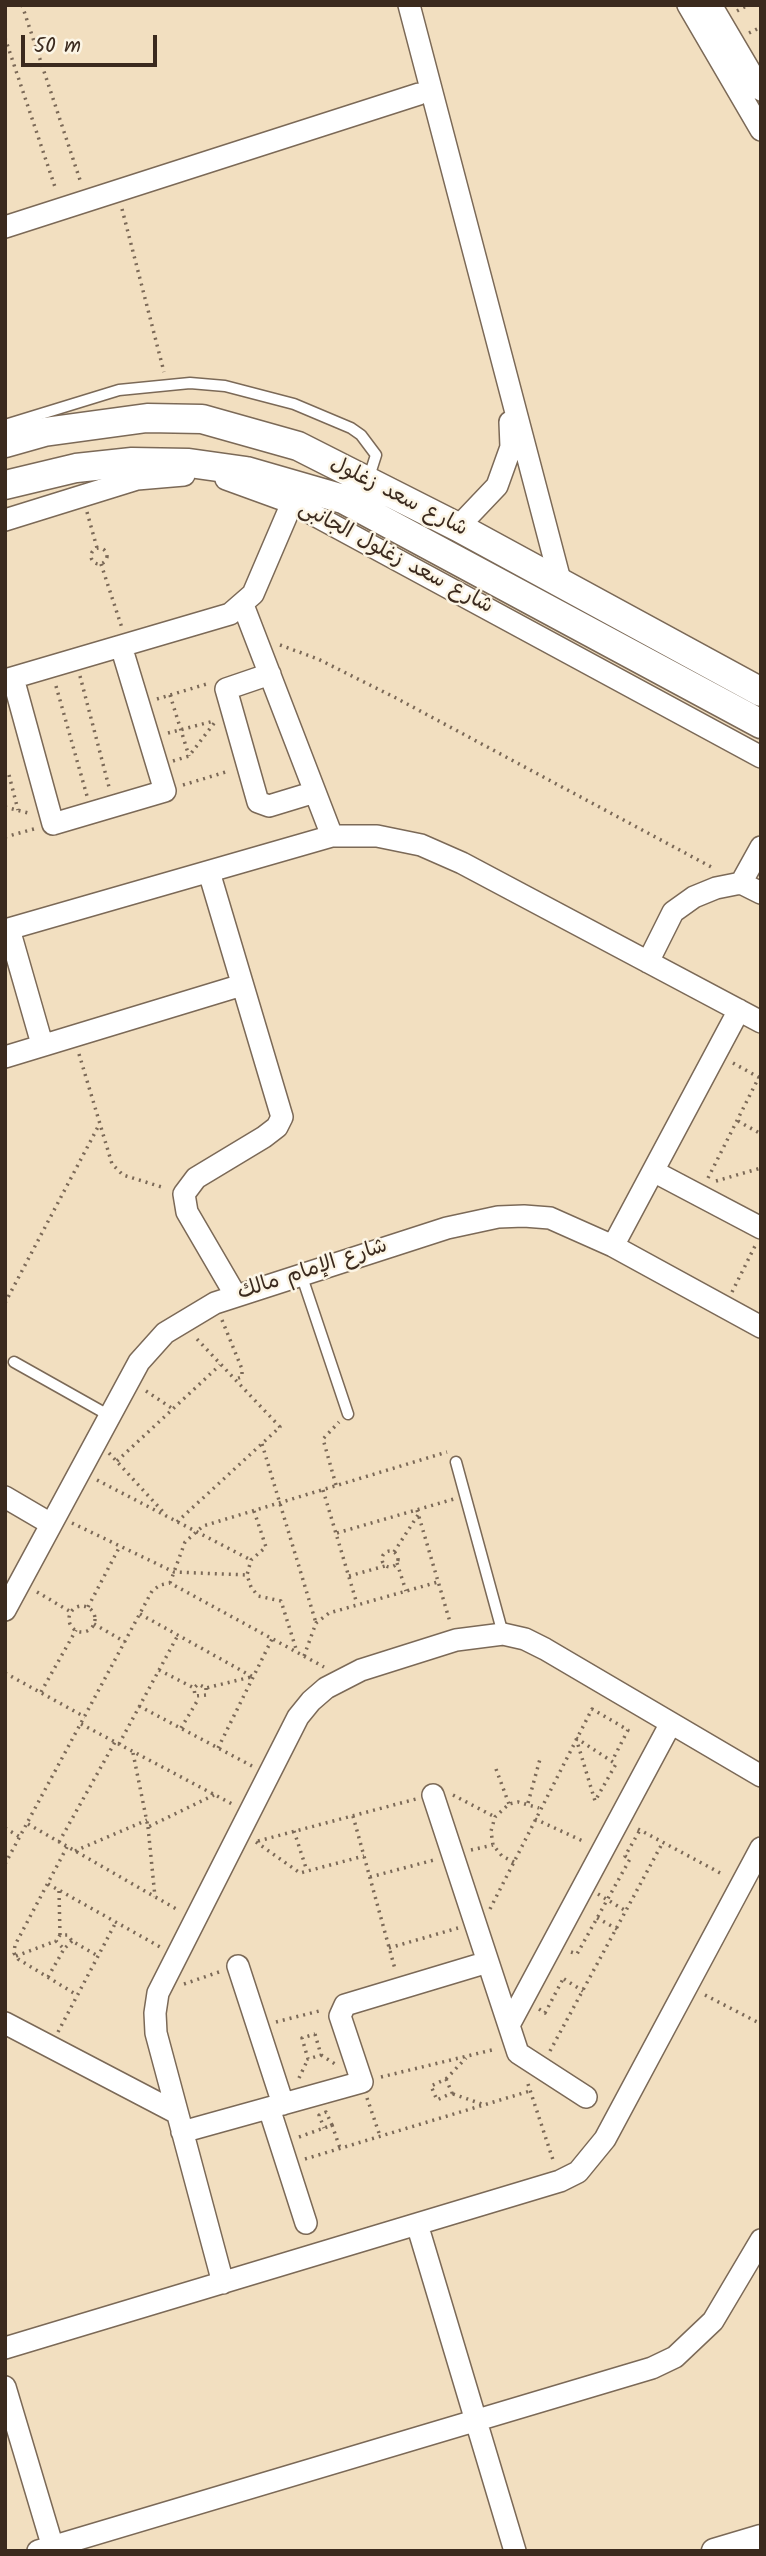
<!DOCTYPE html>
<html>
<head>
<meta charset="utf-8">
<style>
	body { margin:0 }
	#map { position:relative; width:766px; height:2556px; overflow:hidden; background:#f2dfc0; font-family:Kalam,sans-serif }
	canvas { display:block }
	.frame { position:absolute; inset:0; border:7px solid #3b2a1e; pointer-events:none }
	.scale { position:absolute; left:21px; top:35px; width:136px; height:32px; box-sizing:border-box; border:4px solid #3b2a1e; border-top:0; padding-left:9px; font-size:21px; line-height:24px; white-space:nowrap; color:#3b2a1e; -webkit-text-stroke:5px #fcf5e5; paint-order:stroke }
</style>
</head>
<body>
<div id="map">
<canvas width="766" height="2556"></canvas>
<div class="frame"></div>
<div class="scale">50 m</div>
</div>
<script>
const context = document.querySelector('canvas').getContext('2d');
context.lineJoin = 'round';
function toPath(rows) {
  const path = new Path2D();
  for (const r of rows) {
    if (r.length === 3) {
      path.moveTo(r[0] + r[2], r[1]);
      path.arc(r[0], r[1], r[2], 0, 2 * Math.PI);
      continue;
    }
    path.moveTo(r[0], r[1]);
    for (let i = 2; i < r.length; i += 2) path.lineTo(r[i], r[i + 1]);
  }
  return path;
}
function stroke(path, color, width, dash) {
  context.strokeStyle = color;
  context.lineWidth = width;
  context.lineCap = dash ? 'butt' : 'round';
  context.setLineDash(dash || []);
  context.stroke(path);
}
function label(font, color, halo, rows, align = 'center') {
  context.font = font + ' Kalam,"Playpen Sans Arabic",sans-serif';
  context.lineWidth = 5;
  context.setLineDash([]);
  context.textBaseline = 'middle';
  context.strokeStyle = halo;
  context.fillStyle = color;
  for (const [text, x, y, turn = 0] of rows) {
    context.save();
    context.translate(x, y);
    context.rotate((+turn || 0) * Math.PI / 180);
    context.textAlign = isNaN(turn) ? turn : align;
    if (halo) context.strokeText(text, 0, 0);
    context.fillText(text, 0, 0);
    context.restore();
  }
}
const service = toPath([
	[5,425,119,390,190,383,225,386,294,404,351,428,361,435,376,455,368,480],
	[301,1274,348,1414],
	[14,1362,110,1416],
	[456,1462,503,1634]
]);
const minor = toPath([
	[409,5,561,584],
	[688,5,761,130],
	[711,5,761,90],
	[5,227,419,94],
	[226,479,292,503,761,757],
	[5,520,137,479,184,475],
	[458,527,497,486,511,447,510,422],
	[243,605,332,836],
	[270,674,226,689,258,802,269,806,315,792],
	[13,678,53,824,165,791,121,646],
	[5,680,230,614,253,594,292,503],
	[209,872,282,1117,277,1127,264,1137,196,1178,184,1194,187,1212,236,1296],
	[741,883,761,847],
	[9,929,42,1044],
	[5,930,332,836,377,836,421,845,462,863,761,1022],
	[648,962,673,912,694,897,716,888,741,883,761,893],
	[5,1057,242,985],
	[653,1171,761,1228],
	[613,1246,739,1010],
	[5,1497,51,1524],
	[5,1610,139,1362,165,1333,215,1303,447,1228,498,1217,524,1216,550,1218,613,1246,761,1327],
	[433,1795,518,2053,586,2097],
	[238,1966,283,2104],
	[5,2023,177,2113],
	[509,2025,671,1723],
	[269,2108,306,2223],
	[182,2132,362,2082,340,2016,345,2005,488,1962],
	[417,2224,515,2551],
	[223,2283,156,2033,155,2013,158,1993,298,1717,311,1701,326,1688,361,1670,456,1640,503,1634,525,1639,545,1649,761,1776],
	[5,2348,560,2181,578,2172,605,2139,761,1848],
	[5,2387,54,2551],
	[38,2551,652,2368,675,2357,713,2321,761,2240]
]);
const tertiary = toPath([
	[714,2551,761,2537]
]);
const secondary = toPath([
	[5,443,44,432,147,418,202,419,298,446,458,527,761,692],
	[5,485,76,468,132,462,189,463,246,471,343,499,761,724]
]);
stroke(service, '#7b6957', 13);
stroke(minor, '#7b6957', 24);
stroke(tertiary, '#7b6957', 27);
stroke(secondary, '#7b6957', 31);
stroke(toPath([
	[22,5,81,183],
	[737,11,748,5],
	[749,33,761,27],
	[5,38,56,190],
	[122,209,164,372],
	[87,512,97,548],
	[99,556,8],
	[101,564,122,628],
	[280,645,318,659,396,698,715,869],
	[80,676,109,787],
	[56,686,87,796],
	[170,695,189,756],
	[157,699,210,683],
	[168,733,214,721],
	[173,761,189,756,215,722],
	[9,775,18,810],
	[183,785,229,771],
	[5,807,32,814],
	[5,837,34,829],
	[79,1054,112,1164,123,1175,165,1188],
	[733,1063,760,1078],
	[738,1121,761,1134],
	[708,1178,759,1077],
	[716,1181,761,1168],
	[732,1292,755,1246],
	[5,1303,99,1125],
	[222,1320,242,1369,242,1377,235,1379],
	[146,1391,173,1409],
	[262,1444,316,1623],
	[109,1453,166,1515],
	[117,1461,220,1365],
	[97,1480,251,1560],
	[336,1485,323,1439,339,1422],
	[323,1490,357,1604],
	[417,1510,450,1622],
	[254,1511,266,1547,251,1560,247,1575,251,1587,258,1596,281,1601,297,1652],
	[177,1522,280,1427,195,1337],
	[72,1523,174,1572,247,1575],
	[337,1533,454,1499],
	[390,1559,8],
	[394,1552,418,1515],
	[397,1563,406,1591],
	[349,1576,385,1566],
	[170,1583,185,1542,203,1526,447,1452],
	[37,1592,71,1612],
	[82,1619,13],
	[88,1607,120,1546],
	[140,1614,253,1677],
	[94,1624,125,1642],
	[304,1656,316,1623,329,1613,438,1582],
	[159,1670,194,1688],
	[5,1673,85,1717],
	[206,1688,206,1695,195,1696,194,1688,198,1684,206,1688,251,1677],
	[41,1692,76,1630],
	[139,1706,252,1766],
	[81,1724,234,1805],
	[181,1728,199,1698],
	[576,1738,616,1764,595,1801,576,1738],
	[119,1744,178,1635],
	[218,1748,272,1639],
	[133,1753,148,1827,214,1795],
	[496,1769,509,1804],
	[453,1795,495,1817],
	[528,1803,540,1759],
	[353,1816,395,1969],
	[535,1819,585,1842],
	[28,1824,178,1910],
	[148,1827,155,1897],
	[5,1828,20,1837],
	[638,1829,724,1875],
	[294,1831,307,1871],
	[258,1841,416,1799],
	[59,1842,115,1742],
	[256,1842,300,1873,364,1856],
	[67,1847,15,1945,14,1953,18,1959,77,1995],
	[471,1850,493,1845],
	[75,1851,147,1820],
	[514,1862,502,1856,493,1845,491,1831,495,1817,509,1804,518,1802,539,1808],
	[5,1864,152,1591,160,1585,170,1583,324,1667],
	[370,1877,434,1860],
	[48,1884,162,1948],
	[59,1891,60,1935],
	[598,1894,626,1911],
	[490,1909,592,1709,628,1730,612,1761],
	[597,1918,617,1929],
	[72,1941,64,1949,56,1941,60,1935,68,1935,72,1941,98,1956],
	[389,1948,458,1928],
	[571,1952,577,1954,630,1859,625,1856,640,1830],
	[16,1956,56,1941],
	[48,1977,64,1949],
	[564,1979,583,1991],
	[184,1984,219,1972],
	[705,1995,761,2024],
	[539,2009,545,2013,563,1979],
	[276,2022,323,2010],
	[58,2032,116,1922],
	[315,2034,321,2055,308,2059,302,2038,315,2034],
	[550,2051,663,1842],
	[321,2055,335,2064],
	[381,2077,496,2049],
	[299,2078,308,2059],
	[446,2079,452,2093,437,2100,431,2086,446,2079],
	[446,2079,466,2058],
	[528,2084,554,2163],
	[453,2094,482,2104],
	[367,2098,380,2136],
	[332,2125,340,2148],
	[299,2137,324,2128,332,2125,326,2112,319,2115,324,2128],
	[305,2159,530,2091]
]), '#7b6957', 3.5, [2, 5]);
stroke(service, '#fff', 10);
stroke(minor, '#fff', 21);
stroke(tertiary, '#fff', 24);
stroke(secondary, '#fff', 28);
label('21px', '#3b2a1e', '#fcf5e5', [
	["شارع سعد زغلول",398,498,27],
	["شارع سعد زغلول الجانبى",395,559,28],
	["شارع الإمام مالك",313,1271,-18]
]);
</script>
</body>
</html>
